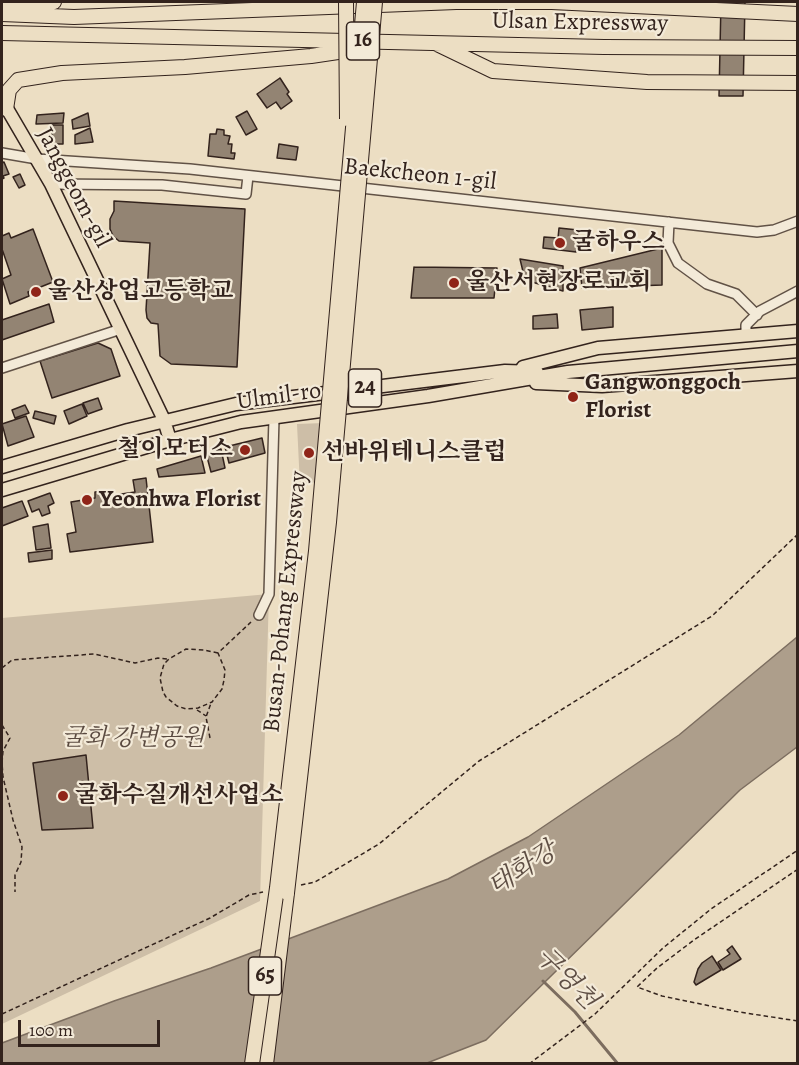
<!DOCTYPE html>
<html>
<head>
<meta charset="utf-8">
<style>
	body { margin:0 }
	#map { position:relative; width:799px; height:1065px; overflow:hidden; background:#ecdec3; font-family:Alegreya,serif }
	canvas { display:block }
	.frame { position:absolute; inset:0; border:3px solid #33231d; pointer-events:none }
	.scale { position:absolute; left:18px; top:1020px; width:142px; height:27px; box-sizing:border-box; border:3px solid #33231d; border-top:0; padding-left:8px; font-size:18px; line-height:21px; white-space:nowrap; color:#33231d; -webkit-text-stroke:4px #f3ead8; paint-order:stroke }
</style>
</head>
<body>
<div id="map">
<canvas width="799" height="1065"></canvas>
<div class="frame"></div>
<div class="scale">100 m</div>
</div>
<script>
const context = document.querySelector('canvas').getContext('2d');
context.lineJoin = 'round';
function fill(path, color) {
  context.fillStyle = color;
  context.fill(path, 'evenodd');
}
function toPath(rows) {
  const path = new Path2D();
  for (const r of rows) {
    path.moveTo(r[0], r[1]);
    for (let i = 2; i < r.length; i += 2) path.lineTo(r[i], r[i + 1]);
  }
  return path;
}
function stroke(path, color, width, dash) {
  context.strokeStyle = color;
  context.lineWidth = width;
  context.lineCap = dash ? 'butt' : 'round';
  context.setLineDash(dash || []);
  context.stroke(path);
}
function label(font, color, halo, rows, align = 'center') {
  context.font = font + ' Alegreya,"Noto Serif KR",serif';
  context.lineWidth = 4.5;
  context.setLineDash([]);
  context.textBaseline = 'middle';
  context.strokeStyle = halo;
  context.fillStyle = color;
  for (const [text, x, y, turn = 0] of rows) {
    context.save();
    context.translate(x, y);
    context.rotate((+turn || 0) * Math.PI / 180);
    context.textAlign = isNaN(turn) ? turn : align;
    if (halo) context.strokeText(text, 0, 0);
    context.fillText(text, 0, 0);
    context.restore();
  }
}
fill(toPath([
	[324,423,316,482,300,486,297,424],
	[269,594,260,901,2,1024,2,618]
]), '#cdbea7');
const water = toPath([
	[797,637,797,747,740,790,486,1040,427,1063,2,1064,2,1043,114,1001,211,968,448,879,528,837,679,735,797,637]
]);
fill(water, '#ad9e8b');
stroke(water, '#7c6d5f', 1.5);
stroke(toPath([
	[543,981,575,1012,618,1064]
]), '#7c6d5f', 3);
const building = toPath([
	[721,2,745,2,743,96,719,96,721,2],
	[280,78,289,92,287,94,292,101,281,109,276,102,267,108,257,94,280,78],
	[247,111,257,129,246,135,236,117,247,111],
	[64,113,63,123,36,124,37,115,64,113],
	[88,113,90,126,73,129,72,120,88,113],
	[52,125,63,125,63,144,49,144,48,137,52,137,52,125],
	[90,128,93,142,75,144,75,135,90,128],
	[217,129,224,130,224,135,230,136,228,144,232,144,231,153,235,153,234,159,208,156,210,134,216,134,217,129],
	[279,144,298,147,296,160,277,158,279,144],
	[4,162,9,174,3,176,4,178,2,179,2,163,4,162],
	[20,174,25,185,19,188,13,177,20,174],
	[114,201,245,209,237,367,171,364,160,356,158,324,151,323,147,318,146,310,150,243,119,241,113,236,110,229,110,219,114,211,114,201],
	[559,228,578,230,576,252,543,248,544,237,558,238,559,228],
	[33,229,53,282,28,292,29,296,10,304,2,279,11,275,2,249,2,236,9,233,11,238,33,229],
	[662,248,662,285,582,288,580,268,662,248],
	[520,259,563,266,563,291,525,280,520,259],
	[414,267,497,268,494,298,411,298,414,267],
	[49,304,54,322,2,340,2,320,49,304],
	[613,307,613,327,582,330,580,310,613,307],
	[557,314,558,328,533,329,533,316,557,314],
	[98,343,111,349,120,376,52,398,40,361,98,343],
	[98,398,102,409,88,414,83,403,98,398],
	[82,404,87,416,69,424,64,411,82,404],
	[25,405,29,413,15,418,12,410,25,405],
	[35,411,56,416,54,424,33,418,35,411],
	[26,416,34,437,8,446,2,424,26,416],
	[262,438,265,453,229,463,225,447,262,438],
	[221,449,225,468,211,472,206,453,221,449],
	[201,456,205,473,159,477,157,469,201,456],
	[146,478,153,542,70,552,67,534,76,532,71,502,95,498,95,492,107,491,108,496,135,492,133,480,146,478],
	[50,493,54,503,48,506,50,513,42,516,39,509,32,512,28,501,50,493],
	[22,501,28,516,2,526,2,508,22,501],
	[48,524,51,548,36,550,33,527,48,524],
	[52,550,52,559,29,562,28,553,52,550],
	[86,755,93,828,42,830,33,763,86,755],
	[732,946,741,959,723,970,718,962,730,954,727,950,732,946],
	[712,956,721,970,696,985,694,982,698,969,702,963,712,956]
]);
fill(building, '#938473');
stroke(building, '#33231d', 1.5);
const minor = toPath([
	[2,153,37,159,190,169,757,232,774,230,798,221],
	[51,184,162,185,246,194,248,176],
	[669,222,668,243,678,263,707,284,736,294,757,315],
	[746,335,746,325,760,311,798,291],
	[2,368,121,329],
	[259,615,269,594,274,418]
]);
const major = toPath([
	[2,100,51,184,164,420,170,440],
	[523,367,598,348,798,331],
	[536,383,602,386,798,371],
	[2,467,128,430,236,404,505,371,537,372],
	[2,490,170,440,241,422,428,396,568,372,798,351]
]);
const highway = toPath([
	[2,5,37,5,54,2],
	[2,14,74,17,456,2,552,2,798,14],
	[2,33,604,47,798,48],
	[437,44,493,71,647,82,798,83],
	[6,109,9,90,18,80,62,73,185,67,311,56,358,49],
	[266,1064,287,893]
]);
stroke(minor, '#615246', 12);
stroke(major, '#33231d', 15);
stroke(highway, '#33231d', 16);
stroke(toPath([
	[218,653,204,650,186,649,169,659,164,664,160,678,163,692,166,697,177,706,186,709,198,708,212,702,222,689,224,680,225,670,218,653,251,622],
	[2,668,12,660,94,654,135,663,158,658,168,659],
	[197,710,206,716],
	[2,725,10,738,3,751,2,763,3,777,13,820,22,847,21,862,15,875,15,892],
	[210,738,206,717,211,703],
	[798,869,694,940,657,968,637,987,662,996,739,1012,798,1021],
	[301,885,315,882,379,844,479,761,712,616,798,534],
	[2,1014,210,918,249,895,263,892],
	[529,1064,595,1014,663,948,711,909,798,850]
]), '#33231d', 1.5, [4.5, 3]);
stroke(minor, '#f3ead8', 9);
stroke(major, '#ecdec3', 12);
stroke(highway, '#ecdec3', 14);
const highwayBridge = toPath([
	[346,2,347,119],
	[287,893,329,522,375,2],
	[252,1064,277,888,316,551,364,2]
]);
stroke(highwayBridge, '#33231d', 16, []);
stroke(highwayBridge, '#ecdec3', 14);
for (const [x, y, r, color] of [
	[560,243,6,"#8f2418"],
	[454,283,6,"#8f2418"],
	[36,292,6,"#8f2418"],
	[573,397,6,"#8f2418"],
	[245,450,6,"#8f2418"],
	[309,453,6,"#8f2418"],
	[87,500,6,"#8f2418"],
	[63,796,6,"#8f2418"]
]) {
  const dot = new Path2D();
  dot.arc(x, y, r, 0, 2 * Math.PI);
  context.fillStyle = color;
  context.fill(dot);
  stroke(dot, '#f3ead8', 2);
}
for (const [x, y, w] of [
	[363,41,33],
	[365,388,33],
	[265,976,33]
]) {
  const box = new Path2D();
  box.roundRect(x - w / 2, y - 19, w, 38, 4.5);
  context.fillStyle = '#f3ead8';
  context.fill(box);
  stroke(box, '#33231d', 1.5);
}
label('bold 22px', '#33231d', null, [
	["16",363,41],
	["24",365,388],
	["65",265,976]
]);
label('24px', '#33231d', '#f3ead8', [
	["Ulsan Expressway",580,23,1],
	["Baekcheon 1-gil",420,175,6],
	["Janggeom-gil",73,188,62],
	["Ulmil-ro",279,397,-8],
	["Busan-Pohang Expressway",286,602,-84]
]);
label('bold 24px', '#33231d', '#f3ead8', [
	["굴하우스",572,243],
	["울산서현장로교회",466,283],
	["울산상업고등학교",48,292],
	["Gangwonggoch",585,383],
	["Florist",585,411],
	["철이모터스",233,450,"right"],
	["선바위테니스클럽",321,453],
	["Yeonhwa Florist",99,500],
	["굴화수질개선사업소",75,796]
], 'left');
label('italic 24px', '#5a4a40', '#f3ead8', [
	["굴화 강변공원",133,739]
]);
label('italic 26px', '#5e4e44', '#f3ead8', [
	["태화강",523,870,-33],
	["구영천",566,979,45]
]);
</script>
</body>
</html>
